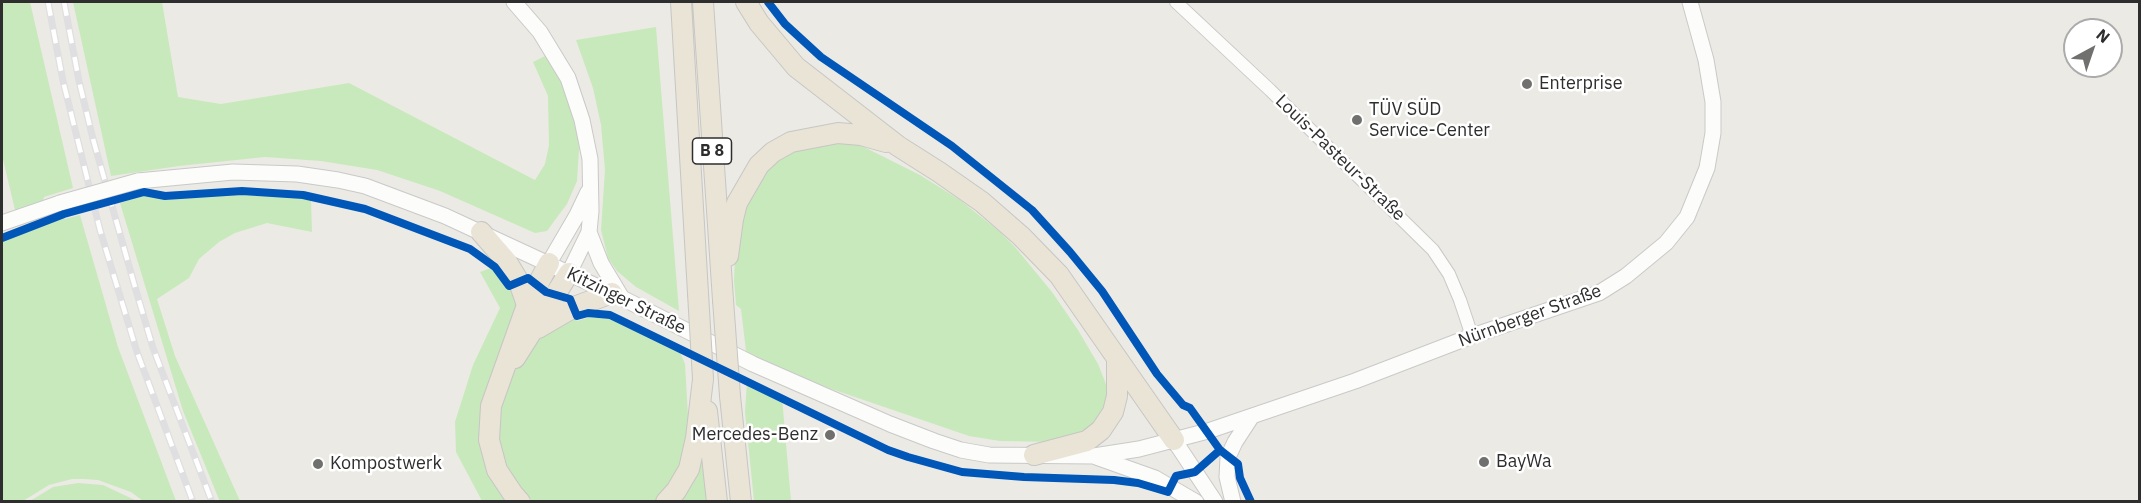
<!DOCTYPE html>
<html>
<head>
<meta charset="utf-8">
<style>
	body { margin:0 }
	#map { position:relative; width:2141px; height:503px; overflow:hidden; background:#eceae4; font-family:"IBM Plex Sans",sans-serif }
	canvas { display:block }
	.frame { position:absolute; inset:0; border:3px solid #2e2e2e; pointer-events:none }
	.north { position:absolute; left:2063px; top:18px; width:60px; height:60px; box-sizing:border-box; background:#fff; border:2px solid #ababab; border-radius:50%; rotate:40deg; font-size:16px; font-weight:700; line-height:24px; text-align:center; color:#2e2e2e }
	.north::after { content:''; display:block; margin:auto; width:21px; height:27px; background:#70706e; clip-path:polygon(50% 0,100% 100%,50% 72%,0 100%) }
</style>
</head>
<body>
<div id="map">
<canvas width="2141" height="503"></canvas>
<div class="frame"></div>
<div class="north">N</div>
</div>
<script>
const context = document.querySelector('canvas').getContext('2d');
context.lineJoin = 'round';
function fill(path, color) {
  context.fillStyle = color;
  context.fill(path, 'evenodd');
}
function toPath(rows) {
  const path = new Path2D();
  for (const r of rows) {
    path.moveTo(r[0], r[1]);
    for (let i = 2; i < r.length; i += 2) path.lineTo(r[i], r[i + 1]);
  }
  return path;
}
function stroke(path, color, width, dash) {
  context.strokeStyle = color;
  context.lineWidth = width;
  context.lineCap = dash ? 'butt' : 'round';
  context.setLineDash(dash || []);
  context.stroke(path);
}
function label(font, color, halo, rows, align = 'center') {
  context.font = font + ' "IBM Plex Sans",sans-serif';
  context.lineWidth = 5;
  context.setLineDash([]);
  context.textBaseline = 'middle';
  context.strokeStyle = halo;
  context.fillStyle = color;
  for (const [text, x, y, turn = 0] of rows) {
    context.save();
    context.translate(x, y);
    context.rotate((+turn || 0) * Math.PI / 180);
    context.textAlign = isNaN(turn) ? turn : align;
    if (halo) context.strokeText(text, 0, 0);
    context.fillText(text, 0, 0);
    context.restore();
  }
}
fill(toPath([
	[2,2,30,2,73,188,44,197,43,201,15,210,2,155],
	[73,2,162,2,178,97,221,104,349,83,535,180,545,164,549,145,548,96,533,62,549,54,564,84,577,120,579,149,577,181,567,204,555,220,547,231,535,233,440,191,377,170,321,161,265,157,179,166,111,176],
	[656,27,679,311,636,287,617,271,608,258,601,230,605,170,601,125,593,88,576,40],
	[838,140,862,146,920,175,960,200,1000,232,1015,247,1052,292,1078,330,1098,364,1104,379,1108,390,1107,402,1104,414,1089,432,1057,442,1000,441,969,436,817,384,751,357,746,351,741,309,736,305,734,281,736,226,753,179,792,148],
	[230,193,269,194,311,200,312,232,267,223,235,233,219,242,199,259,189,278,157,299,175,356,240,501,220,502,183,411,120,203,146,195,167,200],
	[80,215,118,347,176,501,143,501,131,492,117,487,98,480,84,479,72,479,49,485,23,501,2,501,2,239,63,217,65,219],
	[491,268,509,287,513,286,518,307,483,404,508,501,482,501,456,452,455,422,473,365,500,308,480,272],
	[573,314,577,321,590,317,609,319,680,352,685,364,689,433,684,461,661,497,655,502,533,502,513,480,504,464,498,442,497,422,509,378,546,331],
	[747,382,782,397,791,501,754,501,745,412],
	[703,443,707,501,670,502],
	[78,483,103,485,137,501,30,501,53,487]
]), '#c8e9bc');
const minor = toPath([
	[1176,2,1270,90,1433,250,1449,274,1460,300,1472,336]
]);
const tertiary = toPath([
	[514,2,540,32,568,78,582,120,590,159,591,211,589,232,569,273],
	[138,181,233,172,297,174,338,180,365,186,445,216,622,298,753,364,890,424,934,441,961,450,989,455,1094,456,1139,449,1208,431,1252,416,1355,381,1472,336,1599,293,1626,276,1666,243,1687,217,1707,168,1713,133,1713,102,1706,60,1690,2],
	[2,223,60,203],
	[589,232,601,263,622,298],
	[549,263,577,215,588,192],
	[1174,440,1215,502],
	[1096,457,1155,478,1196,502],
	[1233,502,1227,477,1228,457,1235,442,1252,416]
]);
const trunk = toPath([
	[681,2,698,293],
	[703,2,723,300],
	[746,2,759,23,796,67,898,146,939,172,982,202,1021,236,1059,275,1174,440],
	[481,232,507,262,519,282,527,305],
	[728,256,733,219,737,203,759,165,773,152,791,142,838,133,861,135,886,142],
	[538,328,574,307,612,293],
	[515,358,569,273],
	[730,396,741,502],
	[707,411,717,502],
	[1034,455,1087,441,1101,430,1113,412,1117,396,1117,358],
	[520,502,513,494,497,470,489,440,491,406,527,305,549,263],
	[666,502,676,491,689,469,696,438,703,379]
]);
stroke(minor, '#cac9c9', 14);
stroke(tertiary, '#cac9c9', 17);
stroke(trunk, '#c6c6c4', 22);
stroke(minor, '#fcfcfb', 12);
stroke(tertiary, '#fcfcfb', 15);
stroke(trunk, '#eae4d6', 20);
const rail = toPath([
	[48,2,63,81,100,230,137,352,193,502],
	[64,2,79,81,93,139,135,287,153,348,212,502]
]);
stroke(rail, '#dfdfe1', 7);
stroke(rail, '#fff', 4.5, [14]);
const tertiaryBridge = toPath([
	[60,203,138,181]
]);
const trunkBridge = toPath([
	[698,293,703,379],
	[723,300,730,396]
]);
stroke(tertiaryBridge, '#cac9c9', 17, []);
stroke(trunkBridge, '#c6c6c4', 22, []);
stroke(tertiaryBridge, '#fcfcfb', 15);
stroke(trunkBridge, '#eae4d6', 20);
stroke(toPath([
	[768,2,785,24,821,57,952,146,1032,210,1070,252,1102,291,1157,374,1178,399,1183,405,1190,408,1220,450,1238,464,1240,478,1251,502],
	[2,238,64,214,144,192,165,196,242,191,303,195,365,209,470,249,495,267,509,286,528,278,546,292,570,299,577,316,588,313,610,315,888,450,908,457,962,472,1024,477,1114,480,1138,483,1168,492,1176,476,1195,472,1220,450]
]), '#0057b8', 8);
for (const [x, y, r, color] of [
	[1527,84,6,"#70706e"],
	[1357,120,6,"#70706e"],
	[830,435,6,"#70706e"],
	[1484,462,6,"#70706e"],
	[318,464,6,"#70706e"]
]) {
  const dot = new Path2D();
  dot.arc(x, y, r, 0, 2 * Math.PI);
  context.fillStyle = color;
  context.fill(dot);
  stroke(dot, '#fff', 2);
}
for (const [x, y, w] of [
	[712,151,39]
]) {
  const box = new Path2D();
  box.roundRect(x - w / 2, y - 13, w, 26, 4.5);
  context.fillStyle = '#fff';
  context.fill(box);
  stroke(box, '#2e2e2e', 1.5);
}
label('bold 16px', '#2e2e2e', null, [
	["B 8",712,151]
]);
label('18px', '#2e2e2e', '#fff', [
	["Enterprise",1539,84],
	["TÜV SÜD",1369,110],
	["Service-Center",1369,131],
	["Mercedes-Benz",818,435,"right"],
	["BayWa",1496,462],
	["Kompostwerk",330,464]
], 'left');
label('18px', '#2e2e2e', '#fff', [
	["Louis-Pasteur-Straße",1340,158,44],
	["Kitzinger Straße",626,301,26],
	["Nürnberger Straße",1530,316,-20]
]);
</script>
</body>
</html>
